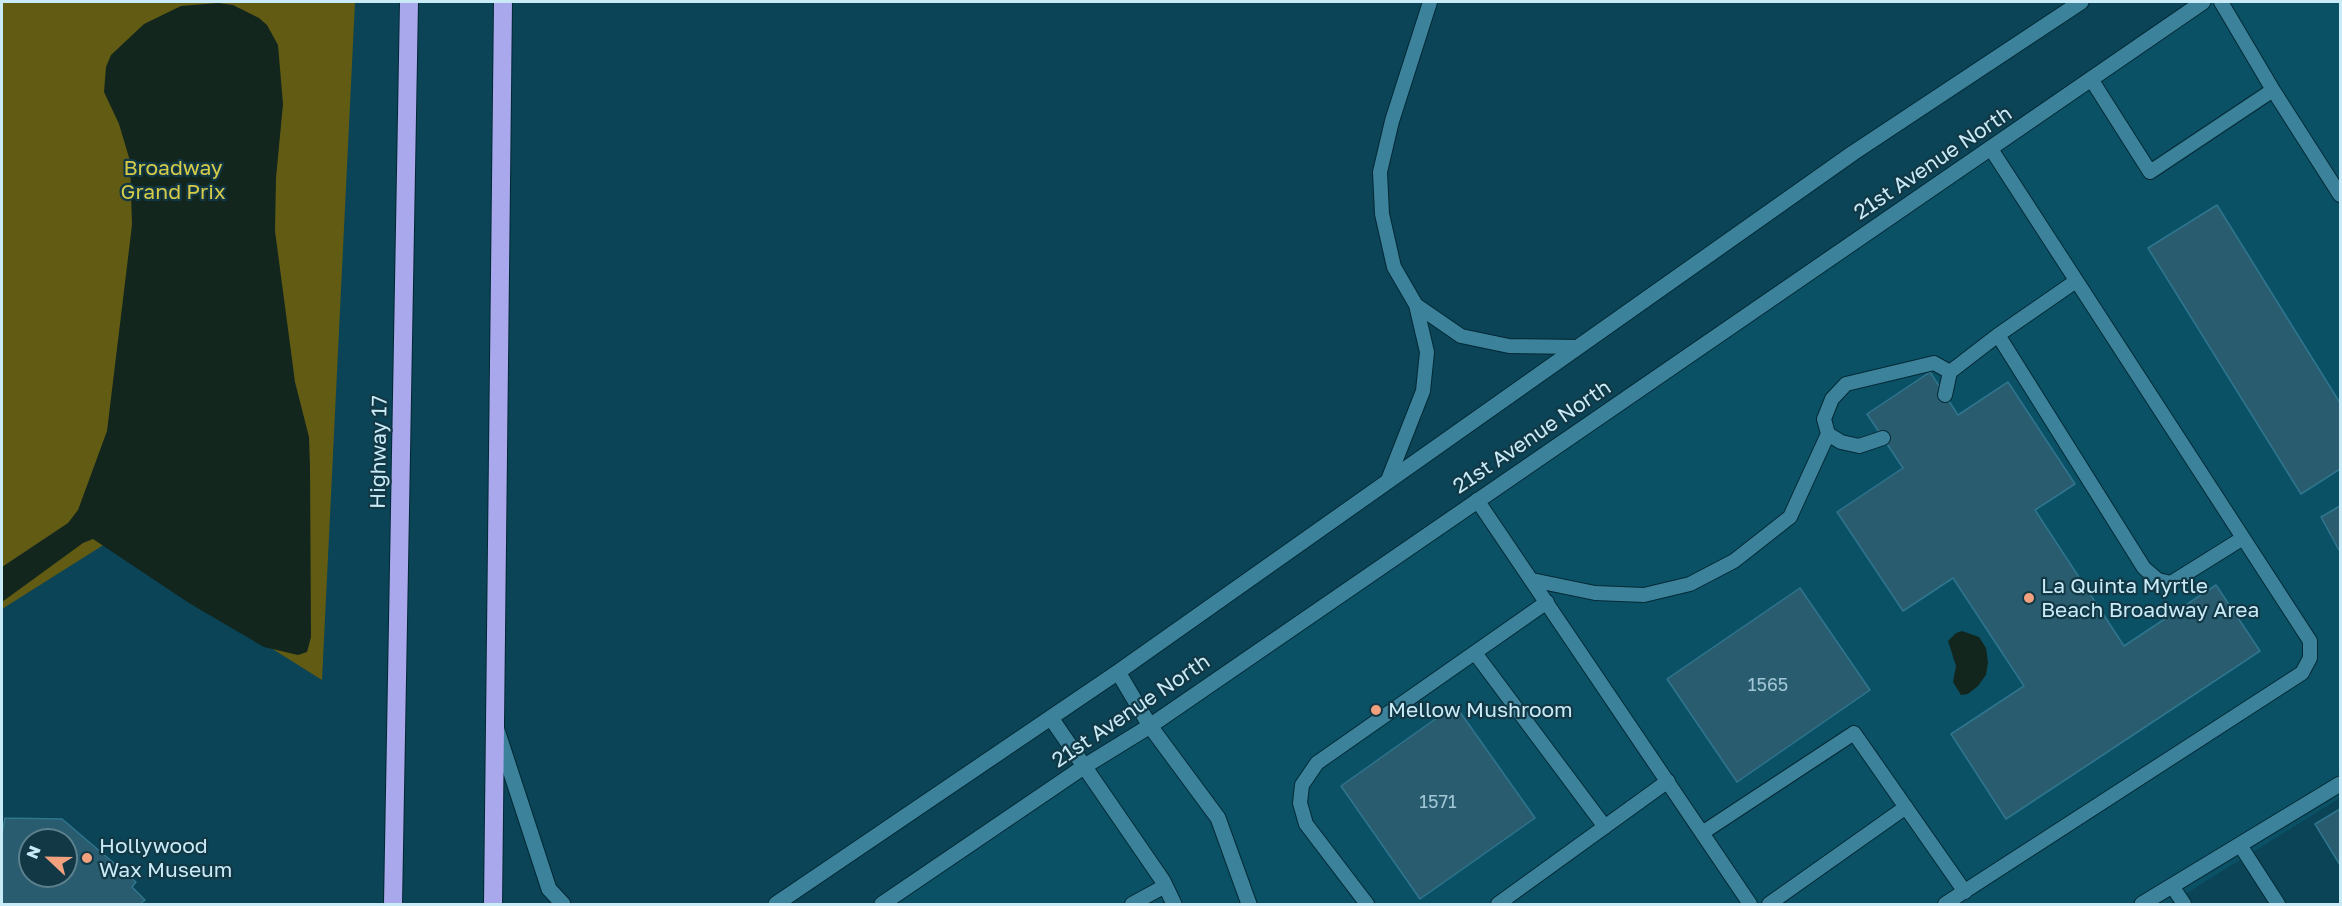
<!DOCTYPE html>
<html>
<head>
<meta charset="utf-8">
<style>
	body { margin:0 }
	#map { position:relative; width:2342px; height:906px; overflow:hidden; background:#0a4456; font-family:"Golos Text",sans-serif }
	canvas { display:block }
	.frame { position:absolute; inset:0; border:3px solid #c9ebf8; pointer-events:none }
	.north { position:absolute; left:18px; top:828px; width:60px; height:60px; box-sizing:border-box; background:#133845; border:2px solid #5c808d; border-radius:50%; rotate:292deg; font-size:16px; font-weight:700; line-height:24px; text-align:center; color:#c9ebf8 }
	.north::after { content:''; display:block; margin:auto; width:21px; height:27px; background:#f1a17d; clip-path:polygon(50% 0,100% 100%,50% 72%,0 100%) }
</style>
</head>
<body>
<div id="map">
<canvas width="2342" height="906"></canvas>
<div class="frame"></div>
<div class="north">N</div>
</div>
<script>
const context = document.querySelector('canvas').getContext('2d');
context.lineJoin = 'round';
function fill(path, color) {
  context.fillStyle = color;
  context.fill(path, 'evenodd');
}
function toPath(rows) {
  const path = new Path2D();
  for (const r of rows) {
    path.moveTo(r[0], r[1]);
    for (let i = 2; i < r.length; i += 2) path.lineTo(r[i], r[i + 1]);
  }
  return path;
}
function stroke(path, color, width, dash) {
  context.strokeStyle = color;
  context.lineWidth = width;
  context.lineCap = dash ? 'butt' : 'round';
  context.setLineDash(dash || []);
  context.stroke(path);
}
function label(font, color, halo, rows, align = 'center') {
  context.font = font + ' "Golos Text",sans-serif';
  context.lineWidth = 4.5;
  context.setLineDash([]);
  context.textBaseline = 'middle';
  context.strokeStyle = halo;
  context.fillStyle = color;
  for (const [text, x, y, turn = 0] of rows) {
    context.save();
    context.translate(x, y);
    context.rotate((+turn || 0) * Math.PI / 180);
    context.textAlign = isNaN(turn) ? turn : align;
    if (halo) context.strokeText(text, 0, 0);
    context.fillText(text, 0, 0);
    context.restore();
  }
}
fill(toPath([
	[2203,2,2340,2,2340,798,2169,904,882,904]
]), '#0b5166');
fill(toPath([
	[2,2,355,2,322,680,105,544,2,609]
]), '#615b14');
fill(toPath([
	[218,3,233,5,259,18,267,25,278,45,283,104,276,178,275,231,295,382,309,437,310,467,311,637,307,652,298,655,264,647,189,603,93,539,83,543,2,602,2,567,68,523,78,510,107,431,132,225,130,161,119,124,104,92,106,67,111,55,144,24,181,6],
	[1962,631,1979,637,1986,648,1988,662,1986,675,1978,686,1968,694,1961,695,1953,682,1956,666,1948,641,1956,633]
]), '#12261d');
const building = toPath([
	[2217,205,2340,403,2340,469,2301,494,2148,248,2217,205],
	[1930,372,1958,415,2008,382,2075,484,2035,510,2124,646,2216,585,2260,651,2006,819,1951,734,2024,686,1953,578,1903,611,1837,512,1903,468,1867,414,1930,372],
	[2340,506,2340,552,2321,517,2340,506],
	[1800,588,1870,690,1737,782,1667,679,1800,588],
	[1455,705,1535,818,1420,899,1341,786,1455,705],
	[2340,809,2340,865,2315,824,2340,809],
	[5,818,62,819,136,882,132,887,145,900,140,904,2,904,2,834,5,818],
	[30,840,66,840,66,876,30,876,30,840]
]);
fill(building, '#295c6f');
stroke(building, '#2f758e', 1.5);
const lane = toPath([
	[2091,79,2150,172,2273,90,2221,2],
	[2273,90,2340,195],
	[2076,281,1998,335,2144,568,2158,580,2171,583,2243,538],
	[1416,305,1461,336,1509,346,1578,347],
	[1950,372,1998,335],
	[1883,438,1859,446,1841,442,1828,434,1824,419,1832,399,1846,384,1934,363,1950,372,1945,395],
	[1388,480,1423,391,1427,352,1416,305,1394,267,1382,214,1380,172,1392,121,1430,2],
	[1477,500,1750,904],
	[1532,580,1595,593,1644,595,1690,584,1734,561,1790,517,1828,434],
	[1475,653,1605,827],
	[1702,833,1854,733,1965,892],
	[2240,845,2278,904],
	[2172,886,2184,904],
	[1132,904,1165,886],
	[1367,904,1306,824,1300,803,1302,785,1317,763,1547,602],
	[1498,904,1668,781],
	[1769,904,1906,807],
	[1945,904,2302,673,2310,658,2310,641,1991,149]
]);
const street = toPath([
	[2142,904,2340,784]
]);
const secondary = toPath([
	[1118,672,1150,726,1218,818,1249,904],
	[1051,718,1163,881,1174,904],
	[497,730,549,889,563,904],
	[776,904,1118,672,1853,153,2081,2],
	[882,904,1085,766,1150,726,2203,2]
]);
const highway = toPath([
	[393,904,409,2],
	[493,904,503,2]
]);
stroke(lane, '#022935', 16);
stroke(street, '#022935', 17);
stroke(secondary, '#022935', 17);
stroke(highway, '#022935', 20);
stroke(lane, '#3d829b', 14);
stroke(street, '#3d829b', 15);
stroke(secondary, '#3d829b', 15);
stroke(highway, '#aaa8ed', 18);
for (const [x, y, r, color] of [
	[2029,598,6,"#f1a17d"],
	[1376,710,6,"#f1a17d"],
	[87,858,6,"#f1a17d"]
]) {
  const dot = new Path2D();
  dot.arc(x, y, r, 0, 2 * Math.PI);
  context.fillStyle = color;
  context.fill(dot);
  stroke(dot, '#133845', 2);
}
label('18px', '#a1c7d6', null, [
	["1565",1768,685],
	["1571",1438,802]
]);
label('21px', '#c9ebf8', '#133845', [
	["21st Avenue North",1933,163,-34],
	["21st Avenue North",1532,437,-34],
	["Highway 17",379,452,-89],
	["21st Avenue North",1131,711,-34]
]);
label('21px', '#d6cc48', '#133845', [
	["Broadway",173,168],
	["Grand Prix",173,192]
]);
label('21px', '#c9ebf8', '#133845', [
	["La Quinta Myrtle",2041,586],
	["Beach Broadway Area",2041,610],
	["Mellow Mushroom",1388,710],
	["Hollywood",99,846],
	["Wax Museum",99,870]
], 'left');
</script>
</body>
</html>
